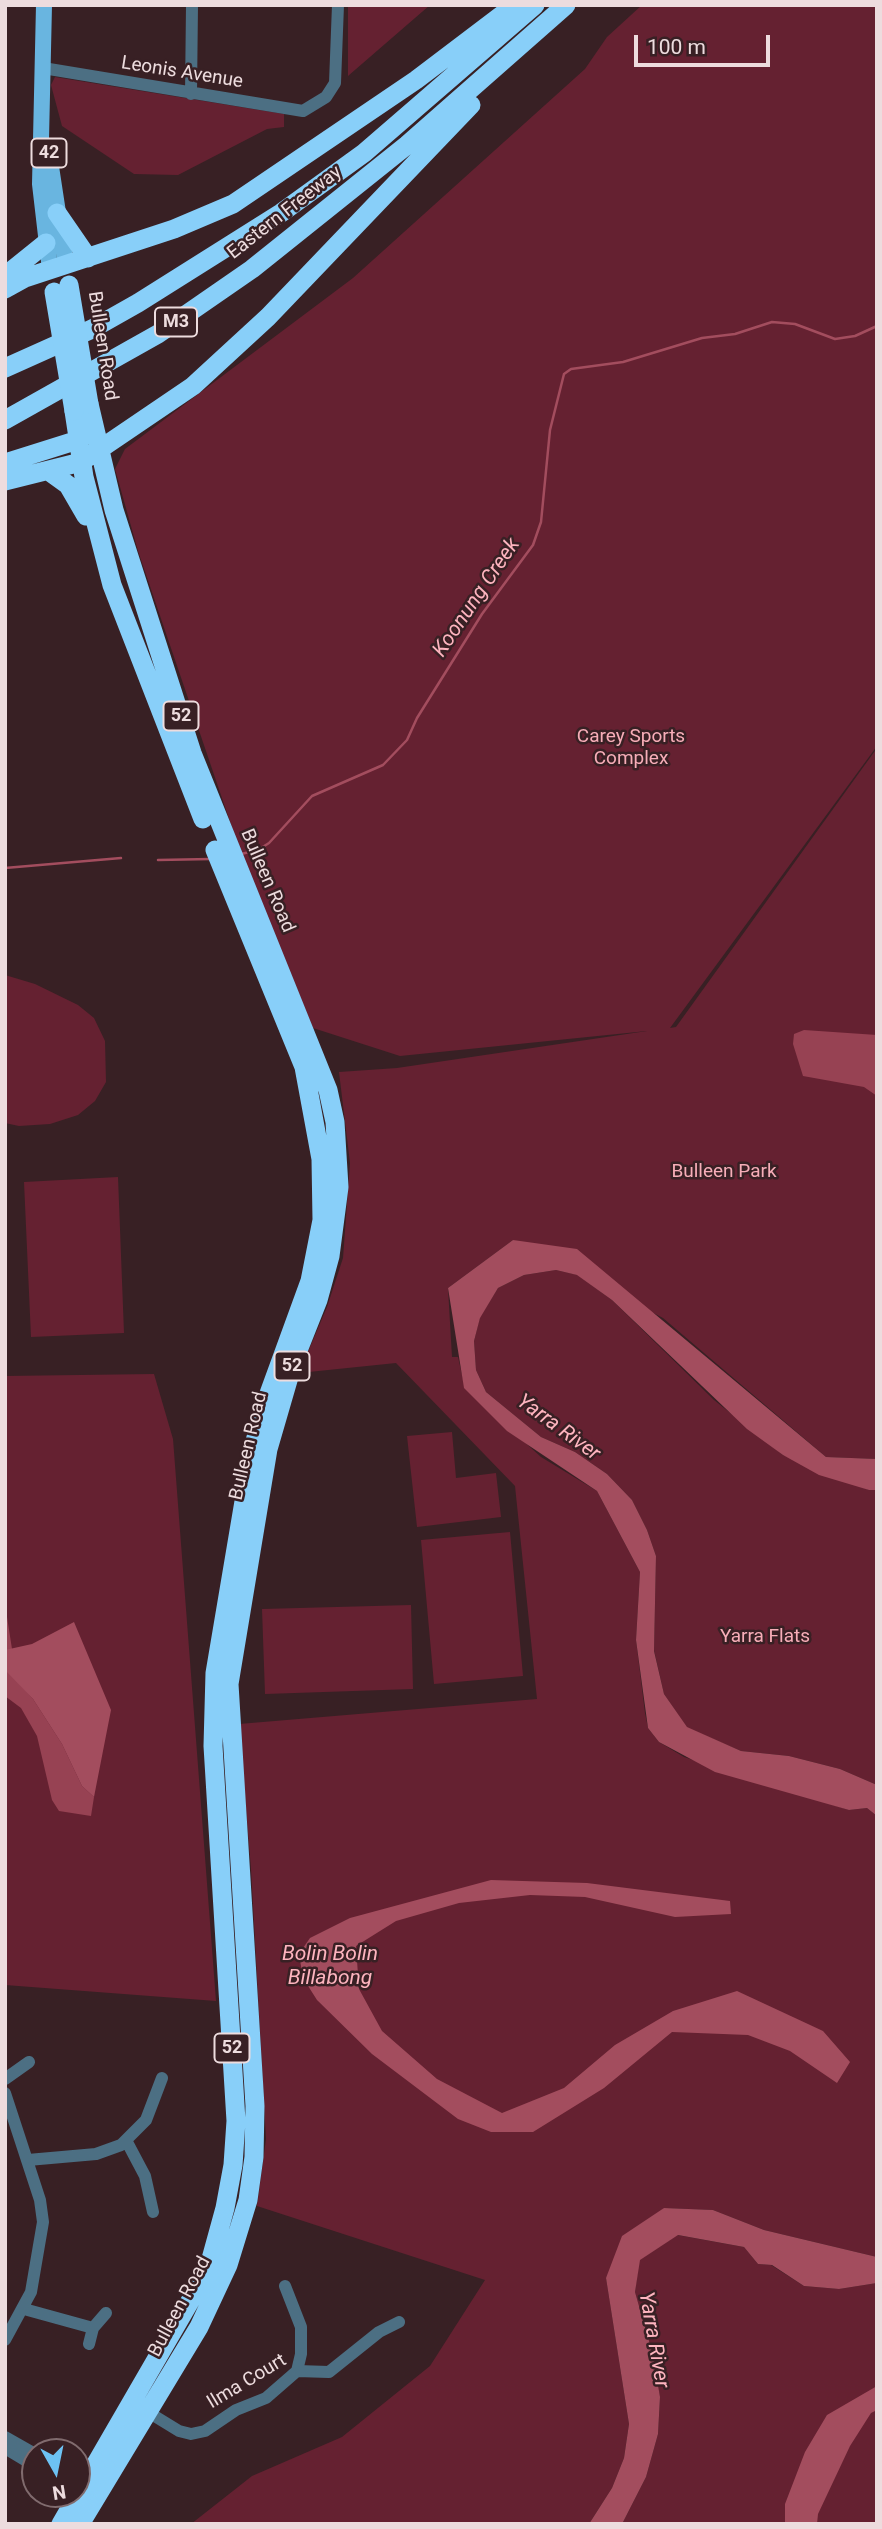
<!DOCTYPE html>
<html>
<head>
<meta charset="utf-8">
<style>
	body { margin:0 }
	#map { position:relative; width:882px; height:2529px; overflow:hidden; background:#382024; font-family:Roboto,sans-serif }
	canvas { display:block }
	.frame { position:absolute; inset:0; border:7px solid #eddcde; pointer-events:none }
	.north { position:absolute; left:21px; top:2438px; width:70px; height:70px; box-sizing:border-box; background:#382024; border:2px solid #806b6e; border-radius:50%; rotate:171deg; font-size:19px; font-weight:700; line-height:28px; text-align:center; color:#eddcde }
	.north::after { content:''; display:block; margin:auto; width:24px; height:32px; background:#6dc2f3; clip-path:polygon(50% 0,100% 100%,50% 72%,0 100%) }
	.scale { position:absolute; left:634px; top:35px; width:136px; height:32px; box-sizing:border-box; border:4px solid #eddcde; border-top:0; padding-left:9px; font-size:21px; line-height:24px; white-space:nowrap; color:#eddcde; -webkit-text-stroke:5px #382024; paint-order:stroke }
</style>
</head>
<body>
<div id="map">
<canvas width="882" height="2529"></canvas>
<div class="frame"></div>
<div class="north">N</div>
<div class="scale">100 m</div>
</div>
<script>
const context = document.querySelector('canvas').getContext('2d');
context.lineJoin = 'round';
function fill(path, color) {
  context.fillStyle = color;
  context.fill(path, 'evenodd');
}
function toPath(rows) {
  const path = new Path2D();
  for (const r of rows) {
    path.moveTo(r[0], r[1]);
    for (let i = 2; i < r.length; i += 2) path.lineTo(r[i], r[i + 1]);
  }
  return path;
}
function stroke(path, color, width, dash) {
  context.strokeStyle = color;
  context.lineWidth = width;
  context.lineCap = dash ? 'butt' : 'round';
  context.setLineDash(dash || []);
  context.stroke(path);
}
function label(font, color, halo, rows, align = 'center') {
  context.font = font + ' Roboto,sans-serif';
  context.lineWidth = 5;
  context.setLineDash([]);
  context.textBaseline = 'middle';
  context.strokeStyle = halo;
  context.fillStyle = color;
  for (const [text, x, y, turn = 0] of rows) {
    context.save();
    context.translate(x, y);
    context.rotate((+turn || 0) * Math.PI / 180);
    context.textAlign = isNaN(turn) ? turn : align;
    if (halo) context.strokeText(text, 0, 0);
    context.fillText(text, 0, 0);
    context.restore();
  }
}
fill(toPath([
	[348,5,430,5,348,76],
	[642,5,877,5,877,746,670,1028,676,1027,877,748,877,1459,826,1457,663,1318,513,1240,448,1288,452,1357,458,1357,465,1388,541,1457,597,1491,640,1572,636,1640,645,1713,648,1728,659,1742,684,1757,849,1810,867,1808,877,1816,877,2257,764,2230,713,2210,664,2208,606,2278,629,2424,624,2458,612,2488,589,2524,191,2524,252,2476,342,2437,430,2366,485,2280,257,2206,266,2139,251,1869,239,1724,537,1699,515,1486,396,1363,299,1373,327,1307,343,1258,350,1163,339,1072,397,1068,647,1031,400,1056,313,1028,241,854,138,551,115,469,125,449,353,278,585,69,607,37],
	[55,77,284,114,284,127,267,129,178,175,134,174,62,126,51,85],
	[5,975,35,984,78,1005,94,1018,105,1041,106,1082,95,1101,78,1115,50,1124,19,1126,5,1123],
	[118,1177,124,1333,31,1337,24,1182],
	[556,1270,578,1275,612,1300,714,1400,783,1455,869,1490,877,1490,877,1785,840,1769,789,1756,741,1751,687,1728,664,1694,654,1650,656,1556,647,1530,632,1500,607,1474,575,1452,541,1437,486,1392,476,1370,474,1341,480,1317,498,1288,524,1275],
	[154,1374,173,1439,216,2001,5,1985,5,1376],
	[452,1432,456,1478,496,1473,501,1517,417,1527,407,1436],
	[510,1532,523,1676,434,1684,421,1540],
	[411,1605,413,1689,265,1694,262,1609],
	[677,2235,744,2247,758,2264,771,2265,804,2286,839,2289,877,2283,877,2524,622,2524,646,2477,658,2434,660,2398,653,2355,635,2292,639,2260]
]), '#652131');
fill(toPath([
	[804,1030,877,1035,877,1096,864,1087,803,1076,793,1044,794,1034],
	[5,1604,12,1649,8,1671,33,1699,62,1744,82,1786,94,1797,91,1816,59,1811,52,1800,37,1736,21,1708,5,1696]
]), '#974253');
fill(toPath([
	[513,1240,577,1249,826,1457,877,1459,877,1490,869,1490,819,1475,783,1455,747,1429,612,1300,577,1275,556,1270,524,1275,498,1288,480,1318,474,1341,476,1370,486,1392,541,1437,575,1452,607,1474,632,1500,647,1530,656,1556,654,1651,664,1694,687,1727,741,1751,789,1756,840,1769,877,1785,877,1816,867,1808,849,1810,715,1772,659,1742,648,1728,636,1640,640,1572,597,1491,507,1431,464,1388,448,1288],
	[74,1622,111,1710,94,1797,82,1786,62,1744,33,1699,5,1670,5,1650,32,1644],
	[491,1880,587,1883,730,1901,731,1914,675,1917,585,1897,530,1895,459,1903,396,1921,356,1946,359,1989,382,2031,437,2079,502,2113,564,2088,615,2045,673,2011,737,1991,823,2031,850,2062,837,2083,790,2051,748,2035,672,2032,604,2088,533,2132,491,2132,458,2119,372,2054,317,2000,303,1978,299,1954,310,1938,350,1918],
	[664,2208,713,2210,764,2230,877,2257,877,2283,839,2289,804,2286,772,2265,758,2264,744,2247,678,2235,640,2260,635,2292,653,2355,660,2397,658,2434,646,2477,622,2524,589,2524,612,2488,624,2458,629,2424,606,2278,622,2236],
	[877,2386,877,2410,871,2413,850,2446,818,2514,817,2524,785,2524,785,2504,805,2452,827,2415]
]), '#a34d5e');
stroke(toPath([
	[241,854,258,850,269,843,312,796,383,765,407,740,417,718,482,614,533,545,541,522,550,430,564,374,571,369,623,362,702,338,735,334,772,322,795,324,835,339,855,336,877,326],
	[158,860,211,859],
	[5,868,121,858]
]), '#a34d5e', 2.5);
stroke(toPath([
	[43,68,303,111,326,97,335,83,338,5],
	[191,94,192,5],
	[5,2079,29,2062],
	[5,2093,40,2200,43,2222,31,2292,5,2340],
	[127,2142,145,2176,153,2212],
	[28,2160,96,2154,121,2145,146,2120,162,2078],
	[285,2286,301,2327,301,2354,297,2371],
	[24,2309,93,2328],
	[89,2344,93,2328,106,2313],
	[148,2412,179,2431,191,2434,205,2431,236,2410,266,2398,297,2371,329,2372,379,2332,399,2322],
	[5,2437,35,2454],
	[5,2448,35,2466]
]), '#4c6f83', 12);
stroke(toPath([
	[44,5,40,184,50,270],
	[48,147,66,265]
]), '#69b5e0', 16);
stroke(toPath([
	[57,213,88,258],
	[5,276,46,243],
	[5,289,25,278,174,229,233,204,416,80,515,5],
	[5,368,92,329,138,303,281,213,364,153,535,5],
	[74,411,84,477,112,585,203,819],
	[5,420,158,334,252,269,407,145,566,5],
	[5,463,78,440],
	[50,472,68,485,86,516],
	[5,481,81,462,193,386,268,317,471,105],
	[61,2524,200,2284,211,2259,225,2208,233,2165,236,2121,213,1746,215,1673,253,1448,267,1399,310,1281,322,1220,321,1159,304,1067,215,850],
	[80,2524,199,2327,228,2265,248,2200,254,2157,255,2106,229,1684,268,1449,293,1363,318,1300,330,1256,339,1187,335,1122,328,1090,192,753,114,510,89,404]
]), '#88cff9', 19);
stroke(toPath([
	[69,285,89,404],
	[54,292,74,411]
]), '#88cff9', 19);
for (const [x, y, w] of [
	[49,153,35],
	[176,322,42],
	[181,716,35],
	[292,1366,35],
	[232,2048,35]
]) {
  const box = new Path2D();
  box.roundRect(x - w / 2, y - 14.5, w, 29, 5);
  context.fillStyle = '#382024';
  context.fill(box);
  stroke(box, '#eddcde', 2);
}
label('bold 18px', '#eddcde', null, [
	["42",49,153],
	["M3",176,322],
	["52",181,716],
	["52",292,1366],
	["52",232,2048]
]);
label('19px', '#eddcde', '#382024', [
	["Leonis Avenue",182,73,9],
	["Eastern Freeway",285,213,-38],
	["Bulleen Road",102,346,81],
	["Bulleen Road",267,881,67],
	["Bulleen Road",249,1446,-77],
	["Bulleen Road",180,2307,-62],
	["Ilma Court",247,2382,-31]
]);
label('19px', '#f7adb8', '#382024', [
	["Carey Sports",631,737],
	["Complex",631,759],
	["Bulleen Park",724,1172],
	["Yarra Flats",765,1637]
]);
label('italic 21px', '#feb4bf', '#382024', [
	["Koonung Creek",477,598,-56],
	["Yarra River",558,1428,36],
	["Bolin Bolin",330,1955],
	["Billabong",330,1979],
	["Yarra River",653,2340,80]
]);
</script>
</body>
</html>
